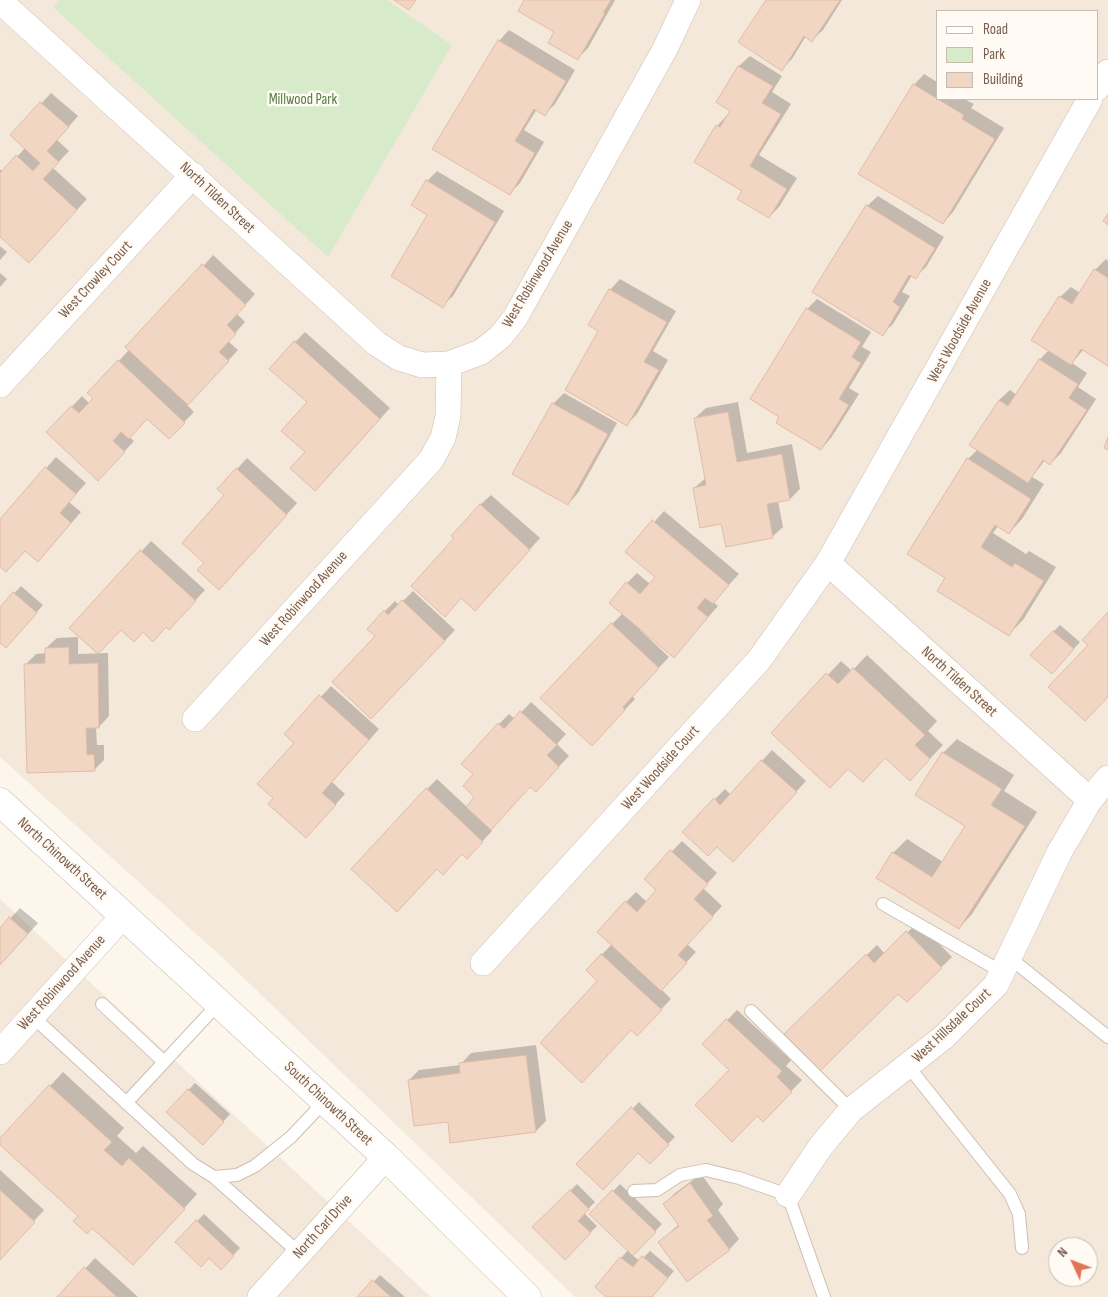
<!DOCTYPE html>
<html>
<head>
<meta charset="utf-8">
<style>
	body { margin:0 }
	#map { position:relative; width:1108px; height:1297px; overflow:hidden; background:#fcf6ec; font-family:"Sofia Sans Condensed",sans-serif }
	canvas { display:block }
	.legend { position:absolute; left:936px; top:10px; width:162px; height:90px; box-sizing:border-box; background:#fffaf3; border:1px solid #c9bbb1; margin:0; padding:6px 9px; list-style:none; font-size:15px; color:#785d4e }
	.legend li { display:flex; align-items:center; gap:10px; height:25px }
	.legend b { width:25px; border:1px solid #c9bbb1 }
	.north { position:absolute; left:1048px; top:1237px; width:50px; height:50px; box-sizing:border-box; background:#fffaf3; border:1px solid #c9bbb1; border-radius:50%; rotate:313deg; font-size:14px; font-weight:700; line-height:20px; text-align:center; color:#785d4e }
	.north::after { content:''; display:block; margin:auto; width:18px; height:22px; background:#e17456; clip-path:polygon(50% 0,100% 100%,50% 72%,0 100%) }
</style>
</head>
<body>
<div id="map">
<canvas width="1108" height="1297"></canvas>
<ul class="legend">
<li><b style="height:6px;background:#fff"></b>Road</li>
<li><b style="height:14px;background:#d7eaca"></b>Park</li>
<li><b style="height:14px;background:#f1d6c4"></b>Building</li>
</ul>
<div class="north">N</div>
</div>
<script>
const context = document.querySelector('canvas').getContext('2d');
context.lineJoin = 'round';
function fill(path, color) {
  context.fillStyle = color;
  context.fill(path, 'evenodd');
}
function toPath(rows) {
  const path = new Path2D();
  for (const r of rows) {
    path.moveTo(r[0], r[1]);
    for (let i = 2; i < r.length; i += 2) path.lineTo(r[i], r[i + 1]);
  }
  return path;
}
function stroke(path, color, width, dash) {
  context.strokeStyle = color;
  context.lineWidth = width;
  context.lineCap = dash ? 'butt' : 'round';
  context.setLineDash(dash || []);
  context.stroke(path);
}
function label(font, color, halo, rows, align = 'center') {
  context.font = font + ' "Sofia Sans Condensed",sans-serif';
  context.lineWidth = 5;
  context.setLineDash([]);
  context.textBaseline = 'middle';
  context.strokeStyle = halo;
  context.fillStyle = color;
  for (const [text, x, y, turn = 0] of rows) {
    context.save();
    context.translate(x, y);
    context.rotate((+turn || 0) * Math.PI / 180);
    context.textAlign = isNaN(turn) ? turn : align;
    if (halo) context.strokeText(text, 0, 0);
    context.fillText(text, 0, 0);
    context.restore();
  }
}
fill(toPath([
	[0,0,1108,0,1108,1297,575,1297,225,960,0,757],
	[937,11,1097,11,1097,99,937,99],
	[1058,1247,1088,1247,1088,1277,1058,1277],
	[0,899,431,1297,0,1297]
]), '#f4e8da');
fill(toPath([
	[60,0,387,0,452,45,328,257,53,7]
]), '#d7eaca');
fill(toPath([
	[525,0,615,0,588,48,577,59,556,32],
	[768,0,842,0,823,30,812,40,806,36,792,59,781,69],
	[509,30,575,70,555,104,545,114,537,109,524,130,544,142,520,183,510,193,499,41],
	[750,56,782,76,772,92,791,104,759,155,797,178,779,207,769,217,743,190,695,161,717,126,732,110,718,102,739,66],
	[924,74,937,82,937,99,964,99,974,104,971,108,1004,128,953,212,943,223,914,85],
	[51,93,78,116,57,140,69,151,53,168,87,199,39,251,0,236,0,169,3,172,25,148,12,135],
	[437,171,504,211,453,296,442,306,429,214,427,181],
	[878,196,944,237,926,267,915,277,912,275,902,292,910,296,893,324,882,334,867,206],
	[0,246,7,252,0,260],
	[213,255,255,294,237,314,245,322,228,341,238,350,187,405,194,412,179,427,148,418,129,437,134,441,108,469,48,432,82,396,89,403,119,361],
	[1106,259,1108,261,1108,364,1084,349,1072,363,1087,373,1078,387,1096,399,1061,453,1050,464,1045,460,1032,477,1044,484,1022,519,1009,533,998,526,993,533,1026,554,1029,551,1056,567,1023,620,1009,634,947,578,968,459,978,449,999,400,1010,390,1017,395,1040,359,1049,350,1060,297,1071,287,1080,293,1095,270],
	[0,273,7,279,0,287],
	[620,279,676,311,653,351,668,360,637,414,627,424,600,331,610,290],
	[817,299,871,332,862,347,871,352,849,388,859,394,831,438,821,449,781,416,807,309],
	[305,332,390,408,326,479,306,452,309,402,295,342],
	[564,393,617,423,578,493,568,504,514,473,553,404],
	[738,402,747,453,792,444,800,489,790,499,778,501,783,527,772,537,722,523,694,488,706,478,695,418,706,408],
	[56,457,86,483,69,502,81,512,48,550,26,550,0,565,0,521],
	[247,458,297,503,230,578,205,562,226,495,237,469],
	[491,495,540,538,486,599,456,538,480,505],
	[664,511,739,574,713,602,718,606,674,656,641,628,640,630,669,657,632,696,635,699,602,734,612,624,623,613,627,583,637,573,650,584,656,577,627,552],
	[151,541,205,590,179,618,166,626,143,631,71,627],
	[21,586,43,605,13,639,0,641,0,609],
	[413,591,455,630,382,707,377,636,385,611,395,601,399,605],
	[1060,625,1080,642,1058,666,1053,632],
	[78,637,78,654,108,653,109,716,99,727,96,727,97,745,104,745,104,760,94,770,26,664,36,654,46,653,46,648,57,638],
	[867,655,937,721,928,731,943,745,923,766,886,757,849,767,773,733,841,661,852,671],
	[331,686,379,729,332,782,345,794,316,826,275,798,295,743,286,734],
	[531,702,566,734,557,744,569,756,546,780,530,786,490,828,492,831,477,847,427,789,437,779,467,807,476,797,475,774,499,724,509,714,515,719],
	[957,739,1014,775,1004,791,1037,812,972,914,959,928,878,877,893,853,907,839,943,862,967,826,943,753],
	[772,750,806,781,743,850,715,799,725,789,731,795],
	[682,841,717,873,703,888,722,906,687,944,696,952,661,989,671,999,647,1024,587,970,612,944,626,902,636,892,647,902,658,890,646,878],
	[20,908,38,923,0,965,0,927,1,928],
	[918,922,952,957,907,1000,898,992,786,1034,877,945,885,954],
	[737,1010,791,1060,786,1066,802,1080,763,1120,757,1115,731,1070,704,1044],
	[536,1045,546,1121,536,1131,449,1120,409,1080,419,1070,460,1065,471,1053],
	[63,1072,124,1128,117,1136,136,1153,143,1146,197,1194,147,1250,79,1216,0,1144,0,1140],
	[195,1083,230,1114,210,1137,168,1112],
	[639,1102,675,1137,650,1162,638,1151,578,1164],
	[0,1170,44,1210,0,1259],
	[701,1174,723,1204,718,1210,739,1239,729,1250,660,1242,679,1224,664,1204,675,1193],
	[577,1184,595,1202,584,1213,597,1226,565,1258,534,1227],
	[620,1184,662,1224,632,1255,640,1261,650,1251,674,1271,652,1297,608,1297,596,1287,628,1250,591,1214],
	[204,1214,240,1248,221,1268,209,1257,177,1242],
	[95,1258,138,1297,59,1297],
	[380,1275,405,1297,359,1297]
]), '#0003');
const building = toPath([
	[394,0,416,0,409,10,394,0],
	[524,0,611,0,603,13,605,13,578,60,548,43,554,32,518,11,524,0],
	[766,0,840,0,812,42,804,36,782,71,738,42,766,0],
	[498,40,566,81,545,116,534,109,515,141,535,153,510,195,432,149,498,40],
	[738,66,773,86,762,103,781,114,750,166,787,189,769,218,737,199,742,191,694,162,716,125,720,127,730,111,716,102,738,66],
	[913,84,964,115,962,119,995,139,943,224,858,174,913,84],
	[40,102,69,127,47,151,59,162,43,179,77,210,29,263,0,237,0,173,16,155,33,171,40,163,10,135,40,102],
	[426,180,495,222,443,308,391,276,427,215,411,205,426,180],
	[866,205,935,248,916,279,909,275,893,302,900,307,883,336,812,292,866,205],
	[1108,214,1108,225,1103,221,1108,214],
	[202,264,246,305,227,325,236,334,219,352,229,361,188,405,125,347,202,264],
	[1094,269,1108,278,1108,366,1081,349,1071,365,1031,340,1059,296,1072,304,1094,269],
	[609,289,667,322,644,362,659,370,627,426,565,390,598,331,588,325,609,289],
	[806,308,861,342,852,357,861,363,839,399,849,405,821,450,776,423,779,417,750,399,806,308],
	[294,341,380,419,315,491,290,468,305,452,281,431,307,402,269,369,294,341],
	[1039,359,1078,384,1069,398,1087,410,1050,465,1043,460,1028,483,969,445,999,400,1008,406,1039,359],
	[118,360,185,423,169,439,147,419,129,439,121,432,113,441,125,452,98,481,46,432,71,406,79,413,93,398,87,393,118,360],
	[552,403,608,434,568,505,512,474,552,403],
	[728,412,737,462,782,454,790,500,767,504,773,538,726,547,721,524,700,528,693,488,706,485,694,418,728,412],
	[1108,437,1108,450,1104,448,1108,437],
	[967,458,1031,499,1009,534,995,525,981,547,1012,567,1015,563,1044,581,1009,636,937,591,945,578,907,554,967,458],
	[45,467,76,494,60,513,71,523,38,562,25,551,6,572,0,567,0,519,45,467],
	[236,468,287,515,219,590,197,570,204,563,182,543,224,495,217,489,236,468],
	[480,504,530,550,475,611,461,598,445,617,411,586,454,538,451,536,480,504],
	[652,520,729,585,713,604,705,598,697,608,708,617,674,658,609,603,626,582,640,594,655,577,625,552,652,520],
	[140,550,196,601,169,630,166,627,153,642,143,632,134,642,121,630,98,654,69,628,140,550],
	[13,592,37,613,6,648,0,643,0,607,13,592],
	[402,600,445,641,371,719,332,682,375,636,367,629,384,610,388,615,402,600],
	[1108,612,1108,697,1085,721,1048,687,1088,645,1082,640,1108,612],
	[611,623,659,668,623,707,625,710,592,746,540,698,611,623],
	[1053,631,1074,649,1052,674,1030,655,1053,631],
	[69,647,69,664,98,663,99,728,86,728,87,755,94,754,95,771,27,773,24,664,45,663,45,648,69,647],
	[853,668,925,735,915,745,930,759,910,781,885,758,863,782,848,769,830,788,771,733,826,673,838,684,853,668],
	[319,695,369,740,322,793,336,805,306,838,268,804,273,798,257,784,294,743,284,734,319,695],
	[520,711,557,745,547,755,559,767,536,792,530,787,491,830,466,807,474,797,463,786,473,774,461,764,498,723,504,729,520,711],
	[942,752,1002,789,991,805,1025,826,959,929,876,878,892,852,932,877,965,826,915,795,942,752],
	[761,760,797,792,733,862,717,847,708,856,682,832,714,798,720,805,761,760],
	[426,788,483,842,467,859,462,854,443,875,437,869,397,912,351,869,426,788],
	[670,850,708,884,694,899,713,917,678,955,687,963,661,991,597,932,625,901,637,912,656,890,644,879,670,850],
	[9,917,28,934,0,965,0,928,9,917],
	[906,931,942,968,907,1002,898,994,820,1071,784,1034,866,954,874,963,906,931],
	[601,954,662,1010,637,1036,631,1030,582,1083,540,1043,597,981,586,970,601,954],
	[726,1019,782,1071,777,1077,792,1092,763,1122,757,1116,732,1142,695,1105,729,1070,702,1044,726,1019],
	[526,1055,536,1132,450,1143,448,1122,414,1126,408,1080,460,1073,459,1063,526,1055],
	[49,1085,112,1142,104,1150,122,1166,129,1158,185,1209,133,1265,92,1228,87,1234,73,1221,78,1216,0,1145,0,1138,49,1085],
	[188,1089,224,1122,203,1145,166,1112,188,1089],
	[631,1107,669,1145,650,1164,638,1153,603,1190,576,1164,631,1107],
	[690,1183,713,1216,707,1220,730,1250,687,1282,658,1242,679,1226,663,1204,690,1183],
	[0,1190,35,1222,0,1260,0,1190],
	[570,1190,589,1209,578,1221,591,1233,565,1260,532,1227,570,1190],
	[612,1190,656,1232,633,1256,589,1214,612,1190],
	[196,1220,234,1256,221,1270,209,1258,201,1267,175,1242,196,1220],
	[642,1256,668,1278,652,1297,606,1297,595,1287,620,1257,633,1267,642,1256],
	[84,1267,117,1297,57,1297,84,1267],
	[372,1280,391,1297,357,1297,372,1280]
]);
fill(building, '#f1d6c4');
stroke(building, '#e3bca5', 1);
const service = toPath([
	[883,904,1002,972],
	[1010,958,1108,1037],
	[102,1004,164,1062],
	[751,1011,851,1110],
	[32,1016,193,1164,214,1177,237,1175,255,1166,291,1137,325,1101],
	[908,1066,1010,1194,1019,1214,1022,1248],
	[126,1103,219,1003],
	[214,1177,299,1253],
	[634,1191,657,1190,680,1175,706,1170,739,1178,788,1195,824,1297]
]);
const minor = toPath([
	[0,1,377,344,399,358,422,365,449,364],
	[1097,88,1108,72],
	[0,385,193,175],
	[828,563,1090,800],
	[195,719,431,460,443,438,448,416,449,364,481,352,500,337,515,318,665,49,688,0],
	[483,963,759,660,828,563,1090,99],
	[0,1052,124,915],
	[788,1195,821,1146,851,1110,945,1036,996,985,1059,853,1090,800,1108,778],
	[260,1297,386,1157]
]);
const tertiary = toPath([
	[0,802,386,1157,527,1297]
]);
stroke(service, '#cfbeb0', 14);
stroke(minor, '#cfbeb0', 26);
stroke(tertiary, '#cfbeb0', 29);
stroke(service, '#fff', 12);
stroke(minor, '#fff', 25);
stroke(tertiary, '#fff', 28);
label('15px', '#567d46', '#fffaf3', [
	["Millwood Park",303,100]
]);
label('15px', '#785d4e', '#fffaf3', [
	["North Tilden Street",217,198,43],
	["West Robinwood Avenue",538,274,-59],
	["West Crowley Court",96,280,-47],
	["West Woodside Avenue",960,331,-61],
	["West Robinwood Avenue",304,599,-48],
	["North Tilden Street",959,682,42],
	["West Woodside Court",661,768,-48],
	["North Chinowth Street",62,859,42],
	["West Robinwood Avenue",62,983,-48],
	["West Hillsdale Court",952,1026,-43],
	["South Chinowth Street",328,1104,43],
	["North Carl Drive",323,1227,-48]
]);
</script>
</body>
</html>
